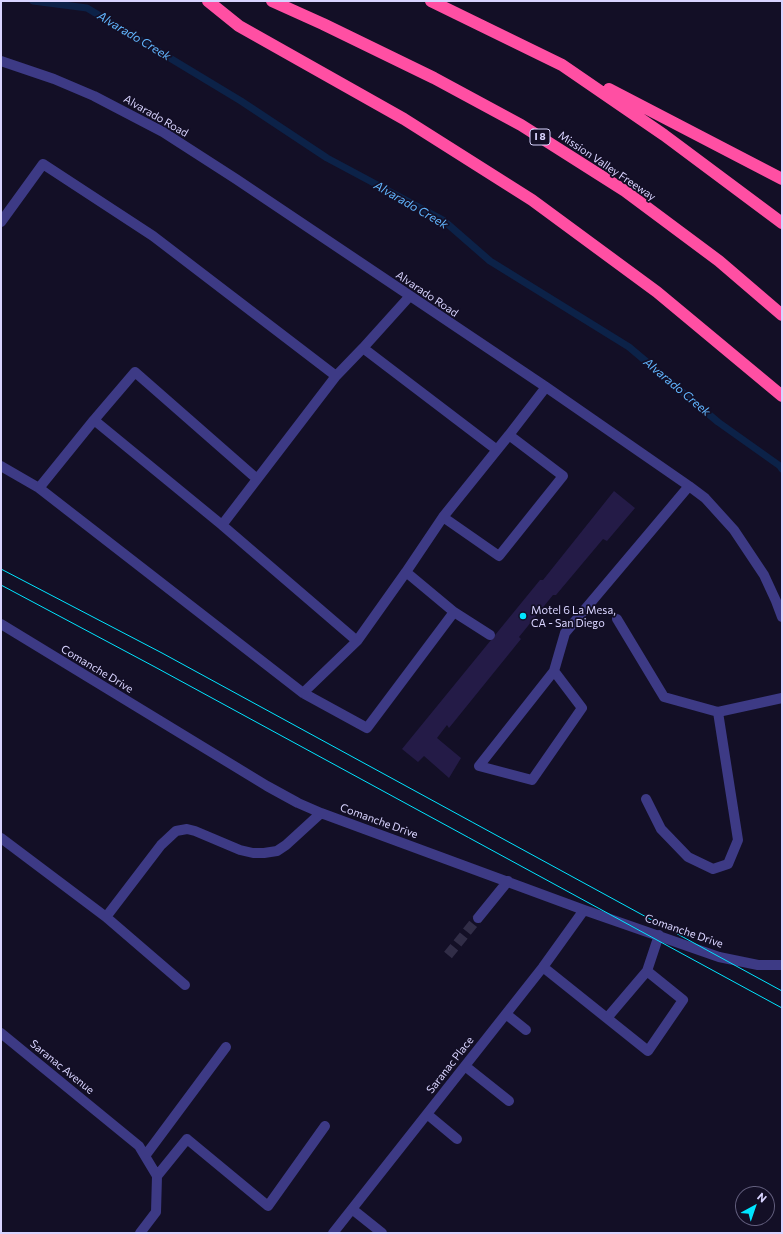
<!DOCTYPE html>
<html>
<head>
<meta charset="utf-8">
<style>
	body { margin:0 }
	#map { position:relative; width:783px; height:1234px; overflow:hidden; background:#130f26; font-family:Commissioner,sans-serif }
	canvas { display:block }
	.frame { position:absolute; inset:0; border:2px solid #d9d4ff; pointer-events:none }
	.north { position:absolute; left:735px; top:1186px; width:40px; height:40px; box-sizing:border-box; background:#130f26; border:1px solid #625e7d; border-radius:50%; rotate:40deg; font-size:11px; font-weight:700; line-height:16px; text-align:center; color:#d9d4ff }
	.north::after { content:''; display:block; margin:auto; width:14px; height:18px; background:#00e5ff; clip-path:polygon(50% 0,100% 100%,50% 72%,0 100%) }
</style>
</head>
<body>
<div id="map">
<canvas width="783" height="1234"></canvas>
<div class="frame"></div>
<div class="north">N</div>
</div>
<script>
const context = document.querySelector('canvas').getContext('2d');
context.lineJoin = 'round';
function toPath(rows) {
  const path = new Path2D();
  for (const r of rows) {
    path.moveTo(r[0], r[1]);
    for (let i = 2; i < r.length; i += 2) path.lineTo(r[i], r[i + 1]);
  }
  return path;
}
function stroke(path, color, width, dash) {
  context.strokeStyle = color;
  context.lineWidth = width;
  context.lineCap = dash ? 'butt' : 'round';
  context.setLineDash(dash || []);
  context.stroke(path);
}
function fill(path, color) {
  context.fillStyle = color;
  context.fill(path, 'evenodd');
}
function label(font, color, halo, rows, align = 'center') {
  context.font = font + ' Commissioner,sans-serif';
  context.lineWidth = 3.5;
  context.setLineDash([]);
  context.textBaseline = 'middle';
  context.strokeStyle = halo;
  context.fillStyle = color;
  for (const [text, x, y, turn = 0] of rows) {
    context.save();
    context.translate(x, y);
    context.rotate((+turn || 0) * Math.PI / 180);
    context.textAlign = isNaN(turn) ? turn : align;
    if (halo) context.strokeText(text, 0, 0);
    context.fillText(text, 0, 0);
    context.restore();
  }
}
stroke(toPath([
	[33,1,87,8,241,101,327,158,443,220,490,261,629,347,718,422,780,466,782,469]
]), '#0c2248', 7);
fill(toPath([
	[614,491,635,508,607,541,603,539,556,595,553,595,519,637,521,639,449,728,447,725,437,738,461,758,449,778,424,756,418,762,402,749,540,580,543,580]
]), '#241b47');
stroke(toPath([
	[448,955,478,918]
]), '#312d47', 10, [10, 5]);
stroke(toPath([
	[1,61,54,79,94,96,163,132,236,179,546,387,689,486,705,498,734,530,764,575,776,601,782,617],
	[1,222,43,164,153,236,336,376,363,348,409,297],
	[363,348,497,450],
	[336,376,222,525,357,641],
	[94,420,135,372,257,479],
	[1,466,39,488,303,693,367,728,454,612,490,635],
	[39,488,94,420,222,525],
	[443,517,509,435],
	[406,572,443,517,499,556,563,476,509,435,546,387],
	[617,619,664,697,718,712,782,698],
	[1,624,267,786,298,803,321,813,584,910,719,957,758,965,782,965],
	[554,671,582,708,532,780,479,766,554,671,565,633,689,486],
	[303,693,357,641,406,572,454,612],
	[646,799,661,829,688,857,713,869,728,864,738,840,718,712],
	[1,838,106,917],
	[478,918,508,881],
	[543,967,648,1051,683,1000,647,971,659,935],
	[185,985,106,917,161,845,176,831,187,829,195,831,240,850,253,853,264,853,277,851,286,845,321,813],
	[506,1014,526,1030],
	[607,1018,647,971],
	[1,1033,139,1146,157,1176,156,1212,140,1233],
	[465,1066,509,1101],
	[427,1114,457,1139],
	[145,1156,226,1047],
	[157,1176,187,1139,268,1206,325,1126],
	[352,1209,382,1233],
	[333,1233,543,967,584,910]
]), '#3d3a85', 10);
stroke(toPath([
	[208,1,239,26,404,119,532,200,657,292,782,396],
	[272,1,323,24,434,78,521,125,625,191,719,261,782,315],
	[431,1,562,65,664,135,782,223],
	[609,89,782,179]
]), '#ff4fa3', 12);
stroke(toPath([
	[1,569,162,653,782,991],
	[1,585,155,667,782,1008]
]), '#00e5ff', 1);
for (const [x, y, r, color] of [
	[523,616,4,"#00e5ff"]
]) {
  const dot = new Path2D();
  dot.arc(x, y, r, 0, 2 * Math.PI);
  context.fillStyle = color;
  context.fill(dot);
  stroke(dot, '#130f26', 1.5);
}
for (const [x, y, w] of [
	[540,137,20]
]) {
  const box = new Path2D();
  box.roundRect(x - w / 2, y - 8, w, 16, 3);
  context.fillStyle = '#130f26';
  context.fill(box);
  stroke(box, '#d9d4ff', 1);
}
label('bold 10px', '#d9d4ff', null, [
	["I 8",540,137]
]);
label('11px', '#d9d4ff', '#130f26', [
	["Alvarado Road",156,116,30],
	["Mission Valley Freeway",607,166,34],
	["Alvarado Road",427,294,34],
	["Comanche Drive",97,669,31],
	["Comanche Drive",379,821,20],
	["Comanche Drive",684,931,19],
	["Saranac Place",450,1065,-52],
	["Saranac Avenue",62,1067,39]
]);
label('11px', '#d9d4ff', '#130f26', [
	["Motel 6 La Mesa,",531,610],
	["CA - San Diego",531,623]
], 'left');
label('italic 12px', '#62b6ff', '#130f26', [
	["Alvarado Creek",134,36,31],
	["Alvarado Creek",411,205,30],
	["Alvarado Creek",677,387,40]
]);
</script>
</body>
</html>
